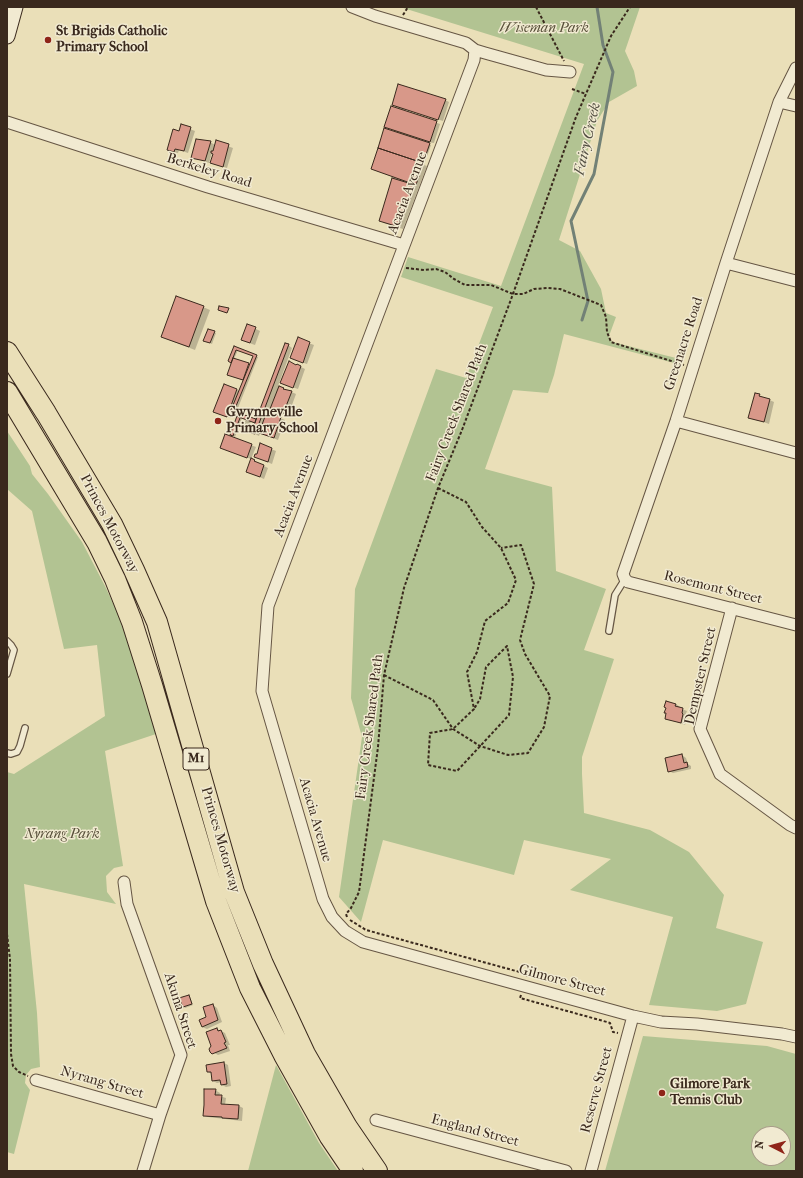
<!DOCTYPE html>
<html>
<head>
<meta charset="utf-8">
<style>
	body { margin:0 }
	#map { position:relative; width:803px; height:1178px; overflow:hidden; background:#eadfb8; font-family:"IM FELL French Canon",serif }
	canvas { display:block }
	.frame { position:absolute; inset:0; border:8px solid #3a291d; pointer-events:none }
	.north { position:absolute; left:751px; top:1126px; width:40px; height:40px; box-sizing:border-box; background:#f1ead1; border:1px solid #a89d89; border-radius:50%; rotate:276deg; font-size:11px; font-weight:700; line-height:16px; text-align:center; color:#3a291d }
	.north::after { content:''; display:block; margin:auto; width:14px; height:18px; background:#8f2418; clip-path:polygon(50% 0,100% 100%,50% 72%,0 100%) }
</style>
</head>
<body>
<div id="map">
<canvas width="803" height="1178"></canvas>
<div class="frame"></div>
<div class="north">N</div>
</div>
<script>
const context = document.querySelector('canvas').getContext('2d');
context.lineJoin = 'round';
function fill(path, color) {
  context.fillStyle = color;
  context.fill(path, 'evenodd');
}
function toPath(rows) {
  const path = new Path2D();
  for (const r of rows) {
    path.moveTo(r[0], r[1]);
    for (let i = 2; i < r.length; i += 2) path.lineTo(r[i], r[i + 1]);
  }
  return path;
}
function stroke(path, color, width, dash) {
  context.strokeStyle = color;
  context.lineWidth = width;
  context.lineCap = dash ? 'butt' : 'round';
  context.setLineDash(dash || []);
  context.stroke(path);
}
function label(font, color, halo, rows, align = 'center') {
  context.font = font + ' "IM FELL French Canon",serif';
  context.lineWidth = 3;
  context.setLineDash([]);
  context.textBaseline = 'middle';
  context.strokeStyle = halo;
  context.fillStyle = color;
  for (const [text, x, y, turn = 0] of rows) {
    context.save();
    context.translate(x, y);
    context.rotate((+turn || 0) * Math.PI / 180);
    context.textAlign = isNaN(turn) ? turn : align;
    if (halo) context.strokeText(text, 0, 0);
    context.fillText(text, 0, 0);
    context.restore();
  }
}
fill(toPath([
	[400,7,640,7,625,51,634,71,637,86,609,102,597,121,559,240,580,251,601,289,606,313,616,317,609,336,612,342,680,359,678,364,564,334,554,375,548,393,513,390,485,469,552,487,556,571,606,589,584,650,614,659,582,757,582,774,584,813,650,830,689,852,724,895,716,928,763,942,746,1004,717,1011,649,1005,673,917,570,890,611,859,524,840,514,875,383,840,361,922,339,897,362,737,351,698,355,589,436,369,466,378,493,307,401,277,408,257,501,286,584,64],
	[7,431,30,466,32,474,48,494,82,542,105,586,118,614,137,670,156,734,105,751,123,866,114,868,106,876,107,892,116,904,24,884,37,1013,40,1067,31,1069,26,1075,25,1083,30,1090,14,1154,7,1152,7,772,14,774,105,716,97,645,64,649,32,511,7,489],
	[643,1036,767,1046,796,1054,796,1171,605,1171],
	[759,1134,783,1134,783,1158,759,1158],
	[276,1065,319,1143,338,1171,248,1171]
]), '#b2c392');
fill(toPath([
	[445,100,449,102,443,121,405,109,404,111,440,124,434,143,426,142,431,145,424,165,427,166,403,229,384,223,380,220,393,177,372,169,394,131,386,126,400,109,393,105],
	[182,126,195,131,188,153,179,150,178,153,172,152],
	[210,142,215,145,216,142,233,148,227,168,212,163,214,154,212,153,209,163,192,157],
	[203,307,210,310,195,350,169,340,163,337],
	[248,325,260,331,255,345,246,342],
	[214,332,216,333,212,344,206,342],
	[298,339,314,345,307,364,295,360],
	[288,345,292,348,278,386,296,394,288,416,270,408,268,413,285,420,278,440,260,433,259,436,253,433,256,423,251,421,249,428,243,426,246,419,242,418,235,437,231,435,238,416,233,414,231,418,219,414,225,385,240,391,254,356,238,350,234,359,248,364,242,380,233,377,233,363,229,361,234,348,258,357,236,413,257,421],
	[297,365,305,369,298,389,286,385],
	[756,394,774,402,769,424,750,417],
	[226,435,256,447,251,459,225,449],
	[261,445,276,451,272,464,255,457,257,456],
	[252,460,268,468,264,479,248,472],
	[676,704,680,707,679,708,687,711,685,716,687,717,685,725,666,718,667,708],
	[682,755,686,758,688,764,691,766,691,769,673,773,669,771],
	[188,996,190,997,193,1005,185,1008,184,1007,181,999],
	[213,1005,217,1008,222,1022,207,1029,202,1027],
	[217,1029,225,1033,230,1045,228,1045,230,1051,218,1055,211,1051],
	[224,1063,228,1065,231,1086,226,1087,222,1085,222,1082,217,1083,213,1081,212,1074,208,1072],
	[215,1090,220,1093,219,1096,226,1098,225,1105,239,1106,243,1108,242,1121,208,1117,204,1115]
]), '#0003');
stroke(toPath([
	[582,320,588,301,571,221,594,174,613,72,603,45,597,7]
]), '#728176', 3);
const building = toPath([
	[398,84,446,99,438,120,392,105,398,84],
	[391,106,437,121,430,142,384,127,391,106],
	[181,124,191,127,184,151,175,149,174,152,167,150,173,129,179,131,181,124],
	[384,128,430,143,423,163,378,148,384,128],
	[196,139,211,141,205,161,191,158,196,139],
	[216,140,229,144,223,167,210,163,213,154,211,153,211,151,213,151,216,140],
	[378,148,423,163,416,185,371,169,378,148],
	[392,178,415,185,399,227,379,221,392,178],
	[176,296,204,306,189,347,161,337,176,296],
	[219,306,229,308,227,313,218,310,219,306],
	[247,324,256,327,250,343,241,340,247,324],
	[208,329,215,331,210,343,203,341,208,329],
	[298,337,310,342,303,363,290,358,298,337],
	[285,343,289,344,255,434,251,433,285,343],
	[234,346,257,355,234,411,231,410,253,356,236,350,231,363,228,361,234,346],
	[233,358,249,363,243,380,227,375,233,358],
	[289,361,296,365,297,364,301,366,293,388,280,383,289,361],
	[224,384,237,389,227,417,213,412,224,384],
	[279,386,284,388,283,389,292,391,283,414,270,409,279,386],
	[755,393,760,394,759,396,770,399,764,422,748,418,755,393],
	[230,410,256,419,255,423,228,413,230,410],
	[267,411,281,417,274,438,259,433,267,411],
	[237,416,240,418,233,436,230,435,237,416],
	[225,434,252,444,247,458,220,448,225,434],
	[260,443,272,448,268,462,254,457,255,454,257,454,260,443],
	[251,458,255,460,254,461,264,465,260,477,246,472,251,458],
	[666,701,676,704,675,706,683,708,682,713,683,714,681,723,665,719,666,713,664,713,666,708,664,707,666,701],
	[682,754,684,763,687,762,688,767,668,772,665,758,682,754],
	[189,995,192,1004,183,1007,179,998,189,995],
	[213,1004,218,1020,202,1027,199,1020,206,1017,203,1007,213,1004],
	[217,1028,218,1031,221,1030,226,1042,224,1043,227,1048,212,1054,210,1052,209,1049,211,1046,206,1032,217,1028],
	[224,1062,227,1084,221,1085,220,1080,212,1081,211,1072,207,1072,206,1065,224,1062],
	[204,1089,216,1089,215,1095,222,1095,221,1104,239,1105,238,1119,222,1118,222,1117,203,1116,204,1105,204,1089]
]);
fill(building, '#d89889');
stroke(building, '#3a291d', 1);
const lane = toPath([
	[609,631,615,595,625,579],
	[7,641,11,645,14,650,7,674],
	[7,753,11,754,17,752,20,746,25,728]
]);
const street = toPath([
	[352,7,375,16,466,43,475,50,485,53,546,70,570,72],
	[475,50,474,60,268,606,262,691,323,899,332,917,345,931,363,942,633,1016,661,1022,697,1024,782,1034,796,1037],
	[796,68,779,102,726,263,676,421,623,574,625,579,628,582,796,625],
	[779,102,796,106],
	[7,122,208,187,404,245],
	[726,263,796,281],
	[676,421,796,453],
	[732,608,700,729,720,774,790,825,796,828],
	[124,882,127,904,181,1055,160,1115,143,1171],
	[36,1080,160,1115],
	[376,1120,566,1171],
	[591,1171,633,1016]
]);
const secondary = toPath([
	[7,36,15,7]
]);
const highway = toPath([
	[7,352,46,413,112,524,134,570,157,622,234,892,263,964,305,1054,347,1127,377,1171],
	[7,392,97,542,115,579,132,622,152,685,216,901,250,988,284,1055,330,1137,353,1171]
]);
stroke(lane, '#665644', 8);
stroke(street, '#665644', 13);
stroke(secondary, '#3a291d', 17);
stroke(highway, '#3a291d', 22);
stroke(toPath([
	[536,7,564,61],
	[403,15,408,7],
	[572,89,586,94],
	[406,268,424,270,436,269,445,272,454,279,465,285,491,285,513,294,523,294,534,289,548,288,560,289,601,305,606,317,607,332,611,342,684,365],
	[438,488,466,502,482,527,501,548,516,580,508,603,485,621,477,652,467,672,474,709,453,729,430,733,428,765,457,771,509,715,513,677,507,646,486,667,480,699,474,709],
	[384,675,433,700,453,729,480,746,508,755,528,753,544,727,550,696,525,654,520,640,534,584,521,545,501,548],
	[347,917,346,914,351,908,359,892,378,747,384,675,404,588,438,488,462,430,513,294,576,117,611,36,630,7],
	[350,920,366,930,527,974,526,978],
	[7,934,10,959,11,1054,13,1066,19,1072,28,1076],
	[521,995,520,998,607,1022,610,1023,613,1032,618,1033]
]), '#3a291d', 2, [3, 2]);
stroke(lane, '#f1ead1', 5.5);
stroke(street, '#f1ead1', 11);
stroke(secondary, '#f1ead1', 15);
stroke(highway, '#eadfb8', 20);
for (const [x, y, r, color] of [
	[48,40,4,"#8f2418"],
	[218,421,4,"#8f2418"],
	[662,1093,4,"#8f2418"]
]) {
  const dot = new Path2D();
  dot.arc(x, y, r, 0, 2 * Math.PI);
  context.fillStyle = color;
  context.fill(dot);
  stroke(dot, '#f1ead1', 1.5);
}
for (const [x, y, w] of [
	[196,759,26]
]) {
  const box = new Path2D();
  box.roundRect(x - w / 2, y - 11, w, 22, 3);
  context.fillStyle = '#f1ead1';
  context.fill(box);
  stroke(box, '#3a291d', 1);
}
label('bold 13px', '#3a291d', null, [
	["M1",196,759]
]);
label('italic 14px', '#58503a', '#f1ead1', [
	["Wiseman Park",544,29],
	["Nyrang Park",62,835]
]);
label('bold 14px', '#3a291d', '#f1ead1', [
	["St Brigids Catholic",56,32],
	["Primary School",56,48],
	["Gwynneville",226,413],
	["Primary School",226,429],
	["Gilmore Park",670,1085],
	["Tennis Club",670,1101]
], 'left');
label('14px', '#3a291d', '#f1ead1', [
	["Berkeley Road",209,171,17],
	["Acacia Avenue",408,193,-69],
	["Greenacre Road",684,344,-72],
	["Fairy Creek Shared Path",457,413,-69],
	["Acacia Avenue",294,496,-69],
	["Princes Motorway",109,524,62],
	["Rosemont Street",713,588,14],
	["Dempster Street",701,676,-77],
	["Fairy Creek Shared Path",370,727,-83],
	["Acacia Avenue",315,820,74],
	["Princes Motorway",220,840,74],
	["Gilmore Street",562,981,15],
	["Akuna Street",180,1011,72],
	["Nyrang Street",102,1083,16],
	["Reserve Street",597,1090,-75],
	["England Street",475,1131,15]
]);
label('italic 15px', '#524e42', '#f1ead1', [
	["Fairy Creek",588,139,-77]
]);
</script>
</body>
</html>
